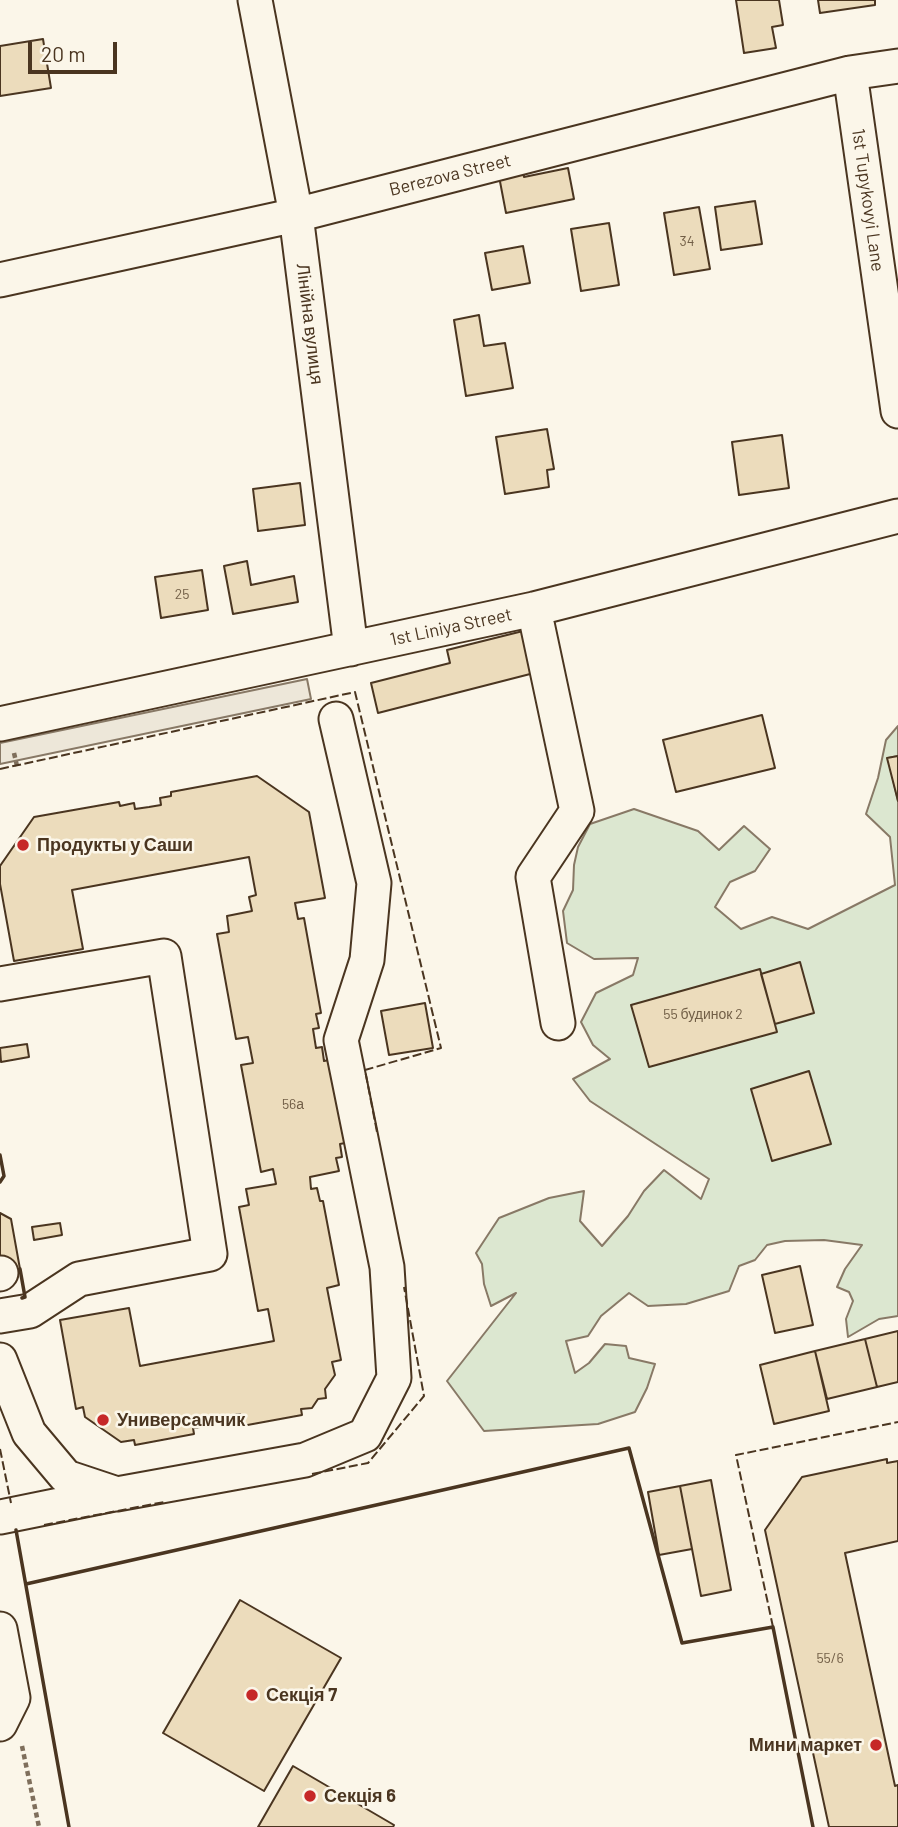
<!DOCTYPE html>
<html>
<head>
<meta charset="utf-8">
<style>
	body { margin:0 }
	#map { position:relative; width:898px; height:1827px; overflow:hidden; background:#fbf6e9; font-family:Barlow,sans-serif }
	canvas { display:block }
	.scale { position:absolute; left:28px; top:42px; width:89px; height:32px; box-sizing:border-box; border:4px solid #4a3520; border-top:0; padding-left:9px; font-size:21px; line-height:24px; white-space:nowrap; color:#4a3520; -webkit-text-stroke:5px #fbf6e9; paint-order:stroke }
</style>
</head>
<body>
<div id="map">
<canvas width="898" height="1827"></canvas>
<div class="scale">20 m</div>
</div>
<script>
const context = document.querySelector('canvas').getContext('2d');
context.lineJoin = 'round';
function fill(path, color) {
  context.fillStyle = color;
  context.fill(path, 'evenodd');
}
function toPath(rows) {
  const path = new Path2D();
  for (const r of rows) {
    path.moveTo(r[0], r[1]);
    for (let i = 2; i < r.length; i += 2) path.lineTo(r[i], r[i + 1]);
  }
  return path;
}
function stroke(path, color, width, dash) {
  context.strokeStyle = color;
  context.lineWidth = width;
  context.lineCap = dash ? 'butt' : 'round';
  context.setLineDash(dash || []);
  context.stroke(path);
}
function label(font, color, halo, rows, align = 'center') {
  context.font = font + ' Barlow,sans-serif';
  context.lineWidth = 5;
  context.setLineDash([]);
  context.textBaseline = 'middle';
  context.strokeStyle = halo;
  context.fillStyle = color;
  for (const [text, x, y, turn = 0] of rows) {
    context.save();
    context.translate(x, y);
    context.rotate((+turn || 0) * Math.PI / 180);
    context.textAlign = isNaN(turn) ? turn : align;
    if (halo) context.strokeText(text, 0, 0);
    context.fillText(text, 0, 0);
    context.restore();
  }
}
const green = toPath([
	[898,726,898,756,888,758,898,801,898,1316,879,1319,848,1337,846,1319,853,1301,849,1292,837,1287,845,1269,862,1245,824,1240,785,1241,767,1245,755,1260,739,1266,729,1291,686,1304,648,1306,629,1293,601,1316,588,1336,566,1341,575,1373,589,1363,605,1344,626,1346,629,1358,655,1364,647,1388,635,1412,598,1424,484,1431,447,1381,516,1293,491,1306,484,1284,482,1264,476,1253,499,1218,549,1198,584,1191,580,1221,602,1246,628,1216,644,1191,664,1170,701,1199,709,1179,590,1101,573,1079,610,1059,593,1045,581,1022,596,993,633,975,638,958,594,959,567,943,563,911,573,890,574,865,578,847,590,824,634,809,698,831,719,850,744,826,770,849,755,871,730,882,715,907,741,929,772,917,808,929,895,885,890,837,866,814,878,778,886,740,898,726]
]);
fill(green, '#dce7d0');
stroke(green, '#887966', 2);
const parking = toPath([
	[307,679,311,699,0,764,0,743,307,679]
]);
fill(parking, '#ede7d9');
stroke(parking, '#887966', 2);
const building = toPath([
	[736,0,779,0,783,25,772,27,776,48,744,53,736,0],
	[818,0,875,0,875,5,820,13,818,0],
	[43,39,51,88,0,96,0,46,43,39],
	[522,166,524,177,568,168,574,199,506,213,498,171,522,166],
	[755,201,762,244,721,250,715,207,755,201],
	[699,207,710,269,674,275,664,213,699,207],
	[609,223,619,285,581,291,571,229,609,223],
	[523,246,530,283,492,290,485,253,523,246],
	[479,315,484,346,505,343,513,388,466,396,454,320,479,315],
	[547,429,554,469,547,470,549,487,505,494,496,437,547,429],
	[782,435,789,488,739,495,732,442,782,435],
	[300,483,305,525,258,531,253,489,300,483],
	[247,561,251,585,294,576,298,602,233,614,224,566,247,561],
	[202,570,208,610,161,618,155,577,202,570],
	[527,630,538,672,378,713,371,683,450,663,447,650,527,630],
	[762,715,775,768,676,792,663,740,762,715],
	[898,756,898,801,887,758,898,756],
	[257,776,309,812,325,898,295,903,298,919,304,918,321,1013,316,1014,319,1028,313,1029,316,1048,322,1047,324,1061,329,1060,345,1143,340,1144,342,1157,336,1158,339,1171,310,1177,311,1189,317,1188,320,1201,323,1201,339,1285,327,1288,341,1360,332,1362,335,1375,325,1389,326,1398,318,1399,312,1408,301,1409,302,1415,242,1426,240,1414,207,1420,207,1426,193,1428,194,1434,135,1445,134,1440,121,1442,85,1417,83,1407,76,1409,60,1320,129,1308,140,1366,274,1341,268,1309,258,1311,239,1207,249,1205,246,1189,276,1184,273,1169,261,1172,241,1065,253,1063,248,1037,236,1039,217,934,229,932,227,916,252,911,249,897,256,895,249,857,72,890,83,949,14,961,0,884,0,866,34,817,119,802,120,806,134,803,135,809,149,807,161,805,160,798,171,796,171,792,257,776],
	[800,962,814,1013,775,1024,761,974,800,962],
	[760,969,777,1032,649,1067,631,1005,760,969],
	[425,1003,433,1048,389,1055,381,1011,425,1003],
	[27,1044,29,1057,1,1062,0,1048,27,1044],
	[809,1071,831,1144,772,1161,751,1089,809,1071],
	[0,1213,11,1219,20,1269,0,1273,0,1213],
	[60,1223,62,1235,34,1240,32,1227,60,1223],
	[800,1266,813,1325,775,1333,762,1275,800,1266],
	[898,1331,898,1382,877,1387,865,1339,898,1331],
	[865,1339,877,1387,827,1399,815,1351,865,1339],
	[815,1351,829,1411,774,1424,760,1365,815,1351],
	[887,1459,887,1463,898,1461,898,1541,845,1553,895,1786,898,1785,898,1827,829,1827,765,1530,802,1477,887,1459],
	[711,1480,731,1590,701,1596,680,1486,711,1480],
	[680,1486,692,1549,659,1555,648,1492,680,1486],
	[240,1600,341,1658,264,1791,163,1733,240,1600],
	[293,1766,394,1825,393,1827,258,1827,293,1766]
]);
fill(building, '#ecdcbc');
stroke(building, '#4a3520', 2);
const minor = toPath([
	[255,0,296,215,351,649],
	[850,73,898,411],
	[0,280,296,215,850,73,898,66],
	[534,609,577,811,533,877,558,1023],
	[0,724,534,609,898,516],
	[0,984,164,956,210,1254,79,1279,30,1311,0,1316],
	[0,1274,1,1273],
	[0,1360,29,1433,66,1477,117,1494,305,1460,365,1435,394,1378,387,1267,341,1040,367,960,374,883,336,719],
	[0,1517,114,1494],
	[0,1629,13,1698,0,1724]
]);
stroke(minor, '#4a3520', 37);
stroke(toPath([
	[14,753,17,766],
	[22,1746,39,1827]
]), '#7f6f5c', 4.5, [5, 3.5]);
stroke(minor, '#fbf6e9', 33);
stroke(toPath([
	[0,769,355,692,441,1048,365,1070,377,1132],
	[0,1449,11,1503],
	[312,1474,368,1463,424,1396,404,1287],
	[44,1525,164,1502],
	[773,1627,736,1455,898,1422]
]), '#4a3520', 2, [9, 3.5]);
stroke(toPath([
	[0,1155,4,1176,0,1182],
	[20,1269,25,1297,22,1298],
	[16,1530,69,1827],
	[26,1584,629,1448,682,1643,773,1627,813,1827]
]), '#4a3520', 3.5);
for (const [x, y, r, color] of [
	[23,845,7,"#c62828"],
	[103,1420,7,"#c62828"],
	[252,1695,7,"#c62828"],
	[876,1745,7,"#c62828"],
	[310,1796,7,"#c62828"]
]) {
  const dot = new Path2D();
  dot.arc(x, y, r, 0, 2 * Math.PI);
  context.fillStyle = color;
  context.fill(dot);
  stroke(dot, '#fbf6e9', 2.5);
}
label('14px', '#725f47', null, [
	["34",687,241],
	["25",182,594],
	["55 будинок 2",703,1014],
	["56а",293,1104],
	["55/6",830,1658]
]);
label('18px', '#4a3520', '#fbf6e9', [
	["Berezova Street",450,175,-14],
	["1st Tupykovyi Lane",868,200,82],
	["Лінійна вулиця",310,324,83],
	["1st Liniya Street",451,627,-12]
]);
label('bold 18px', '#4a3520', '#fbf6e9', [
	["Продукты у Саши",37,845],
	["Универсамчик",117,1420],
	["Секція 7",266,1695],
	["Мини маркет",862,1745,"right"],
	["Секція 6",324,1796]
], 'left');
</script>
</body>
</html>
